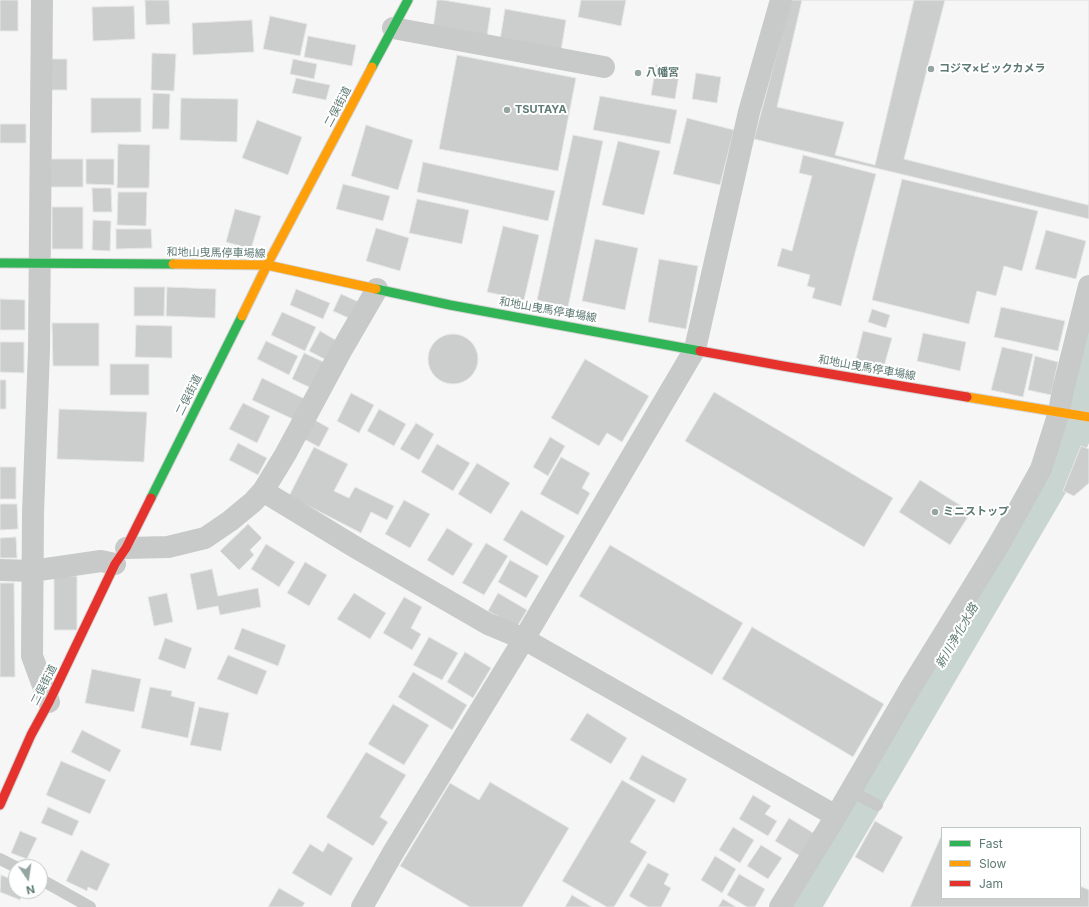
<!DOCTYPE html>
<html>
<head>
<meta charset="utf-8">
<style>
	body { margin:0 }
	#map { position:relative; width:1089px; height:907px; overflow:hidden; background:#f7f6f6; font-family:Inter,sans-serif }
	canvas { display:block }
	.legend { position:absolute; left:941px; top:827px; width:140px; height:72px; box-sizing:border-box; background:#fff; border:1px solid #bfcac7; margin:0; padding:5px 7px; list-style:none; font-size:12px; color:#5e7a74 }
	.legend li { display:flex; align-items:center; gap:8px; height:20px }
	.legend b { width:20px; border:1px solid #bfcac7 }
	.north { position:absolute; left:8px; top:859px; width:40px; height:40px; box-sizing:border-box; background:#fff; border:1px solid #bfcac7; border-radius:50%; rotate:167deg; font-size:11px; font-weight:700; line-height:16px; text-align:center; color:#5e7a74 }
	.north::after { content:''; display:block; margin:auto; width:14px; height:18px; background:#94a5a2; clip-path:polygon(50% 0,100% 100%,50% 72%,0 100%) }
</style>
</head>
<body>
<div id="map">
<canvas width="1089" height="907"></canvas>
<ul class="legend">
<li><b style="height:5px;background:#30b455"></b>Fast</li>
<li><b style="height:5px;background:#ff9f0a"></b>Slow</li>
<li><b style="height:5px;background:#e5322d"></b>Jam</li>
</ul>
<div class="north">N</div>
</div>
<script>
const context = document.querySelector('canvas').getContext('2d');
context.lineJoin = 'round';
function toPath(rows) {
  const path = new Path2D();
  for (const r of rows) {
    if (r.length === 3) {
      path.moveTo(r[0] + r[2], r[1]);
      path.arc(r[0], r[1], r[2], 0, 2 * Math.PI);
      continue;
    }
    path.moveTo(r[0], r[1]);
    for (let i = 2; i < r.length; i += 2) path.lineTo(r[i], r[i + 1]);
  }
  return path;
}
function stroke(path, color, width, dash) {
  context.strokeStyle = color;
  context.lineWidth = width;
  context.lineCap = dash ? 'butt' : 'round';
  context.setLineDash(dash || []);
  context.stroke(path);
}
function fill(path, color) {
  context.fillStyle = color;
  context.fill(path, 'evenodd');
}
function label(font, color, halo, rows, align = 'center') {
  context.font = font + ' Inter,"Noto Sans JP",sans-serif';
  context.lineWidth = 4;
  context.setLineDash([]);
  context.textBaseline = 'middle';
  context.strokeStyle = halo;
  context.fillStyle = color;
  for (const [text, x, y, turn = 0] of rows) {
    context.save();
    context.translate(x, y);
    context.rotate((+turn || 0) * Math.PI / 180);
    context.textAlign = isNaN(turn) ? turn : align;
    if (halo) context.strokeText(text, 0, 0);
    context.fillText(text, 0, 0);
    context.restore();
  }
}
stroke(toPath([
	[798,907,1046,484,1069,435,1089,353]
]), '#c9d5d0', 43);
const building = toPath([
	[0,0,18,0,18,31,0,31,0,0],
	[145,0,169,0,170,24,146,25,145,0],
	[437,0,443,0,491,8,487,37,433,29,437,0],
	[581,0,626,0,621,26,578,17,581,0],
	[791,0,1089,0,1089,219,754,139,791,0],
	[802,0,914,0,875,165,835,155,844,122,777,107,802,0],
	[945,0,1089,0,1089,201,1088,205,904,159,945,0],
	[134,6,135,39,93,41,92,7,134,6],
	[505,9,566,20,561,51,500,40,505,9],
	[270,16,307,24,300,56,263,49,270,16],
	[252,20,254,52,193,55,192,23,252,20],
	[308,36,356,45,352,66,304,57,308,36],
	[152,53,176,54,174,91,151,90,152,53],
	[457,55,576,78,558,171,439,149,457,55],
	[51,59,67,59,67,90,51,90,51,59],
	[293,59,317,64,314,79,290,74,293,59],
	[656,65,680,69,675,99,651,95,656,65],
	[696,73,721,77,717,103,692,99,696,73],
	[296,78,330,85,326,100,292,93,296,78],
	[153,93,170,94,169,129,152,129,153,93],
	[600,96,677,110,670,144,593,130,600,96],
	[91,98,141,98,141,132,91,133,91,98],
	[181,98,238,99,237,142,180,140,181,98],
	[687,118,734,130,720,185,673,174,687,118],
	[257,120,302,137,288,175,242,158,257,120],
	[0,124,26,124,26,143,0,143,0,124],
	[366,125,413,140,398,190,351,176,366,125],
	[573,135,603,141,568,307,537,300,573,135],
	[618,141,660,151,644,215,602,205,618,141],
	[118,144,150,145,149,188,117,188,118,144],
	[803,155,876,174,841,306,812,298,815,288,807,286,810,275,777,266,782,248,792,251,812,176,799,173,803,155],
	[51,159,83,159,83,187,50,187,51,159],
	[86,159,114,159,114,185,86,184,86,159],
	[423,162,555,191,548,221,417,192,423,162],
	[902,179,1038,211,1022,271,1004,266,996,296,977,291,969,324,872,300,902,179],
	[343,184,390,196,383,221,336,209,343,184],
	[92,188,111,188,112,212,93,212,92,188],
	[118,192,147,192,146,226,117,225,118,192],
	[417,199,469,210,462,244,409,233,417,199],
	[52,207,83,207,83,249,52,249,52,207],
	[235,209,261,216,251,249,226,242,235,209],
	[93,220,111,221,110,251,92,250,93,220],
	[503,226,539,235,524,300,487,292,503,226],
	[376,228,409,238,400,271,366,261,376,228],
	[116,229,151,229,152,248,116,249,116,229],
	[1046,230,1086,241,1076,279,1035,269,1046,230],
	[595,239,638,248,625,310,582,301,595,239],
	[659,259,698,266,686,329,648,322,659,259],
	[134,287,165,287,164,316,134,316,134,287],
	[167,287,216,289,215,318,166,316,167,287],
	[296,289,330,303,323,319,290,305,296,289],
	[341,294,361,303,353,320,333,311,341,294],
	[0,299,25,300,25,330,0,330,0,299],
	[1001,307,1065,321,1058,351,994,337,1001,307],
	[872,309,890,315,886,328,868,322,872,309],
	[282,312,316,327,305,351,271,335,282,312],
	[52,323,99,323,99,366,53,366,52,323],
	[136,325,172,326,172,358,135,357,136,325],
	[320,331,339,342,328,361,309,351,320,331],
	[863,331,892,338,883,370,855,363,863,331],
	[923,333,966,342,960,371,917,361,923,333],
	[453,359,25],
	[266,341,298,356,289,375,257,359,266,341],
	[0,342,24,342,24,373,0,372,0,342],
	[1002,347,1033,354,1023,397,991,390,1002,347],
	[304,353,326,363,313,389,292,379,304,353],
	[1035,356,1058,362,1051,395,1028,390,1035,356],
	[585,359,649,396,622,442,607,433,599,446,551,418,585,359],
	[110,364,149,364,149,395,110,395,110,364],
	[262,378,307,400,297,421,252,400,262,378],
	[0,380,6,380,6,409,0,409,0,380],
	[714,392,893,498,864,547,685,441,714,392],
	[351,393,374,405,359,433,337,421,351,393],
	[243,403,270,416,257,443,229,429,243,403],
	[59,409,147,412,144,462,57,459,59,409],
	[379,409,406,424,394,446,367,431,379,409],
	[313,419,329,428,319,447,302,438,313,419],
	[416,423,434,434,419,460,400,449,416,423],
	[550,437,565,446,548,476,533,467,550,437],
	[238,443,267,458,258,475,229,460,238,443],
	[437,444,470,463,453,491,421,472,437,444],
	[1081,446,1089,449,1089,483,1074,496,1063,491,1081,446],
	[314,447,348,464,334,491,349,498,355,487,394,506,387,520,371,512,361,533,289,496,314,447],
	[561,457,590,473,582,488,590,493,578,515,540,494,561,457],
	[477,463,510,483,491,514,458,494,477,463],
	[0,467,16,467,16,499,0,499,0,467],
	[920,480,971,512,950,545,899,512,920,480],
	[404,500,430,514,410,548,385,534,404,500],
	[0,504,17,504,18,529,0,530,0,504],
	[521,510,565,536,547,566,503,540,521,510],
	[248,524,262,538,250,550,254,555,239,570,220,551,248,524],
	[447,528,473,544,453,576,427,560,447,528],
	[16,537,17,558,0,558,0,538,16,537],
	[486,543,508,556,484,595,462,583,486,543],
	[266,544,295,562,279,587,251,569,266,544],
	[610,545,743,623,712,675,579,596,610,545],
	[510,560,539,576,526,598,498,582,510,560],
	[305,562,327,575,309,606,287,593,305,562],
	[212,569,218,596,258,588,261,607,220,615,218,606,197,610,190,574,212,569],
	[54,576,77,576,77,630,54,630,54,576],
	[0,583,14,583,15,677,0,677,0,583],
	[167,593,173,622,154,626,148,597,167,593],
	[354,593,386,613,370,639,337,619,354,593],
	[498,593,527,610,517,627,488,611,498,593],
	[404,597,422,607,411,628,421,634,412,650,383,633,404,597],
	[752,627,884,704,853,757,722,679,752,627],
	[242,628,286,645,278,666,234,649,242,628],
	[429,637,458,653,442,680,413,665,429,637],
	[165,638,192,648,185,669,158,659,165,638],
	[465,652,491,668,473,698,447,682,465,652],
	[228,655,267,671,257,695,217,679,228,655],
	[92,669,141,679,134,712,85,703,92,669],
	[413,672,467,705,452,730,398,697,413,672],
	[150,687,172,691,171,696,195,702,188,738,141,728,150,687],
	[393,704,429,725,404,765,368,744,393,704],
	[199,707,229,713,221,751,190,745,199,707],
	[587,713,627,738,611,764,570,740,587,713],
	[82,730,121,750,110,772,71,752,82,730],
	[366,752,406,775,380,817,388,822,373,846,326,817,366,752],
	[642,755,687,779,674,803,629,779,642,755],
	[61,761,106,780,90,814,46,795,61,761],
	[622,780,656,800,630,842,647,852,614,907,607,907,562,881,622,780],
	[490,782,569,828,522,907,470,907,400,866,450,783,479,800,490,782],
	[753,795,771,806,765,814,777,821,768,836,739,819,753,795],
	[48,807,79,821,72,836,41,823,48,807],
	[789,818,815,834,800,856,775,841,789,818],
	[875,821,903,837,883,873,855,857,875,821],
	[733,827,754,840,740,863,719,850,733,827],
	[20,831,37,838,27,859,11,853,20,831],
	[942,834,942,898,1080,898,1080,886,1089,890,1089,907,910,907,942,834],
	[328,843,353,858,331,896,292,873,310,844,323,852,328,843],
	[761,845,782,858,768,879,747,866,761,845],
	[81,850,110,864,97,891,88,887,87,891,66,881,81,850],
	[715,856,736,869,722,893,701,880,715,856],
	[648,863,669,874,664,884,671,888,661,907,648,907,629,896,648,863],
	[739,874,765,889,755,907,747,907,727,895,739,874],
	[1,875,16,881,16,891,23,891,20,900,0,892,1,875],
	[279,888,305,903,302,907,268,907,279,888],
	[572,895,592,907,565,907,572,895],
	[723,899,736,907,718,907,723,899]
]);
fill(building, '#cccecd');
stroke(building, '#e6e6e6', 1);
const fast = toPath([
	[372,67,408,0],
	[0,263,173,264],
	[376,289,450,305,700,351],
	[151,498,242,316]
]);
const slow = toPath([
	[173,264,267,265,376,289],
	[242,316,267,265,372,67],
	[967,397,1089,417]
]);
const jam = toPath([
	[700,351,783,366,967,397],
	[0,805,31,735,49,702,115,564,126,548,151,498]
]);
stroke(fast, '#d1d3d2', 11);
stroke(slow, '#d1d3d2', 11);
stroke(jam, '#d1d3d2', 11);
stroke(toPath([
	[851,791,877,805],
	[0,859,16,867],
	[40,879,90,907]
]), '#c7cac9', 12);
stroke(toPath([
	[42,0,39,350,33,513,32,656,49,702],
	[393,28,604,67],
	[263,491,355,547,488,624,524,639,836,816],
	[126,548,168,547,205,538,230,521,253,502,263,491,285,455,341,351,377,289],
	[0,570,32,571,101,561,115,564],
	[362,907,394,851,524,639,695,349,749,112,781,0],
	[780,907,836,816,911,687,1000,543,1041,469,1059,412,1063,390,1089,286]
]), '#c7cac9', 22);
stroke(fast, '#30b455', 9);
stroke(slow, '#ff9f0a', 9);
stroke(jam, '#e5322d', 9);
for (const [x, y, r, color] of [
	[931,69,4,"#94a5a2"],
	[638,73,4,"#94a5a2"],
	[507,110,4,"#94a5a2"],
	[935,512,4,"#94a5a2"]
]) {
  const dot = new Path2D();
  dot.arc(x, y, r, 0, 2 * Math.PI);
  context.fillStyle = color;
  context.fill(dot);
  stroke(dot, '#fff', 1.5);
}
label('bold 11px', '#5e7a74', '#fff', [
	["コジマ×ビックカメラ",939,69],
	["八幡宮",646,73],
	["TSUTAYA",515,110],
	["ミニストップ",943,512]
], 'left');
label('11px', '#5e7a74', '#fff', [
	["二俣街道",338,107,-62],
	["和地山曳馬停車場線",216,253,1],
	["和地山曳馬停車場線",548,310,10],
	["和地山曳馬停車場線",867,368,10],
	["二俣街道",189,395,-64],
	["二俣街道",44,685,-63]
]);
label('italic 12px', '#5e7b6f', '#fff', [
	["新川浄化水路",957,636,-60]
]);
</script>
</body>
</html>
